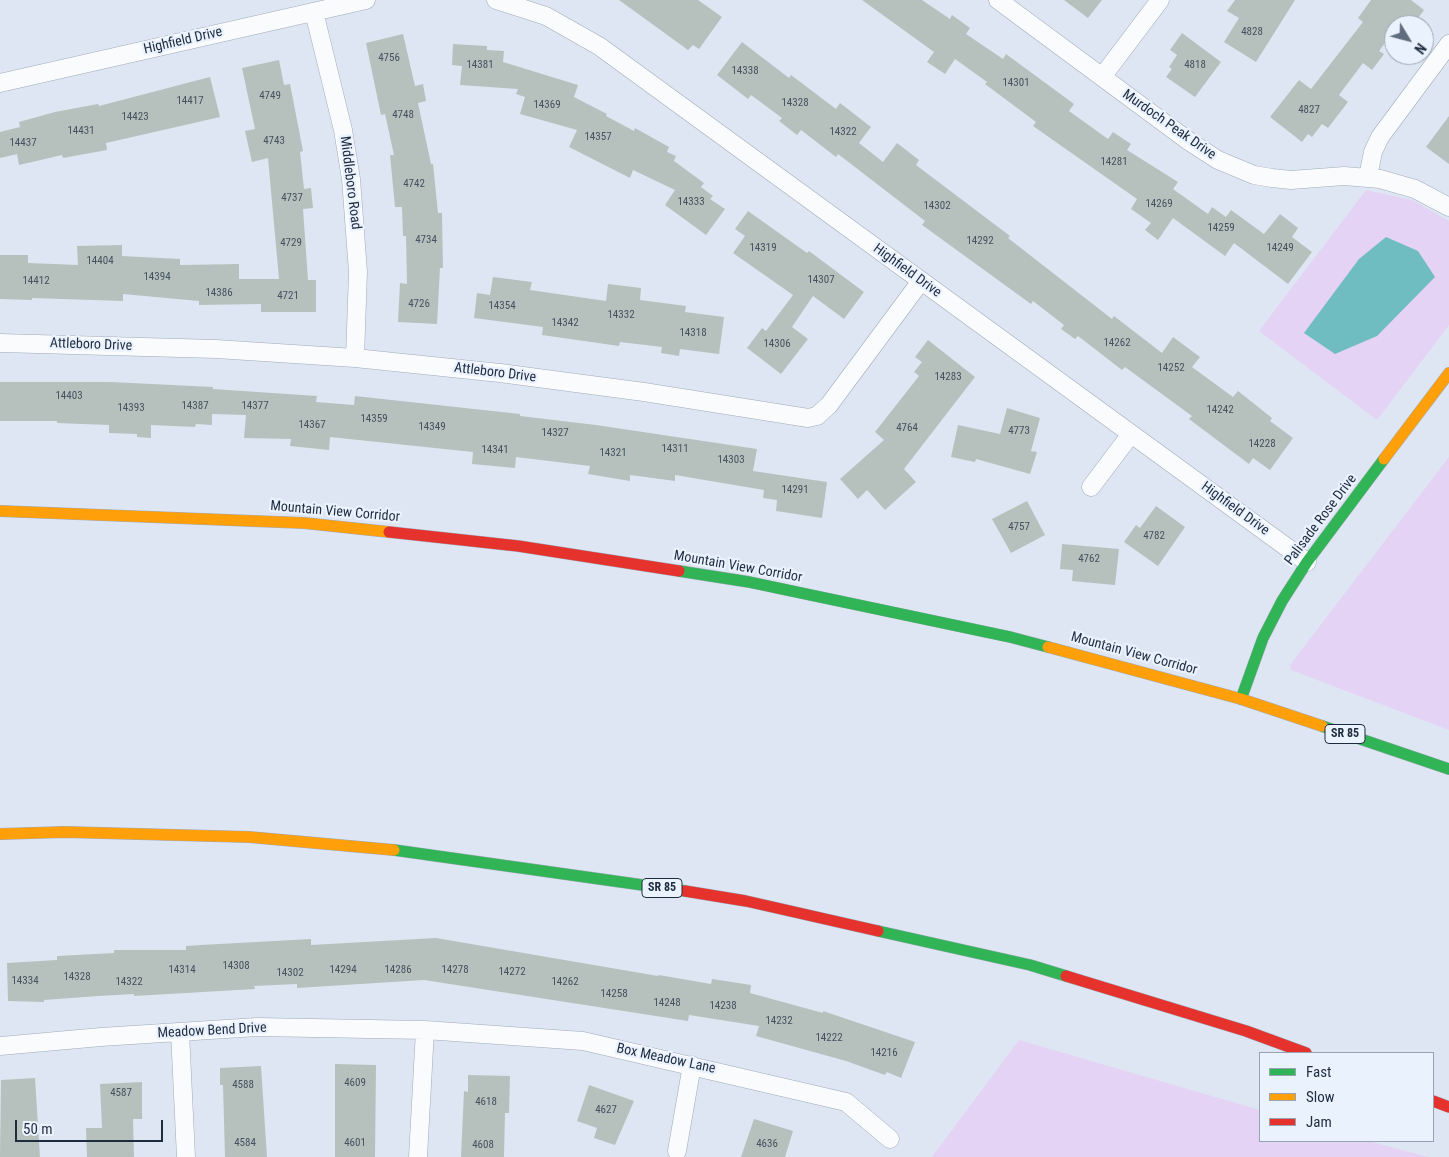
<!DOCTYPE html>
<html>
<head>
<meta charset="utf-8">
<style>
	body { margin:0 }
	#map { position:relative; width:1449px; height:1157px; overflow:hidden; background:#dee6f3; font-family:"Roboto Condensed",sans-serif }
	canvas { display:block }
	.legend { position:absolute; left:1259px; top:1052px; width:175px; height:90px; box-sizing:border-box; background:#eaf2fd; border:1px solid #98a3b1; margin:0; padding:6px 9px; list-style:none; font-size:15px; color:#1e2c40 }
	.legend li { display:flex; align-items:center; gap:10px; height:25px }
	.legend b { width:25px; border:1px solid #98a3b1 }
	.north { position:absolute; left:1384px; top:15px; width:50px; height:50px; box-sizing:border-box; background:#eaf2fd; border:1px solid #98a3b1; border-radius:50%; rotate:127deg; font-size:14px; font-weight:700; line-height:20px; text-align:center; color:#1e2c40 }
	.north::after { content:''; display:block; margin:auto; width:18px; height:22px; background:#616d7f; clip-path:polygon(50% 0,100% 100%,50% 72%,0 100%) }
	.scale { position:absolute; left:15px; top:1120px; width:148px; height:22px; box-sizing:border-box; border:2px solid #1e2c40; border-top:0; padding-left:6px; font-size:15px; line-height:18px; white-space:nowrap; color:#1e2c40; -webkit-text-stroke:4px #eaf2fd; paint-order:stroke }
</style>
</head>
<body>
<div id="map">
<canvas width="1449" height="1157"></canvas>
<ul class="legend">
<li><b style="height:6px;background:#30b455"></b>Fast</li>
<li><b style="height:6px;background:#ff9f0a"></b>Slow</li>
<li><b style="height:6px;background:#e5322d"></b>Jam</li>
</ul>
<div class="north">N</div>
<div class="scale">50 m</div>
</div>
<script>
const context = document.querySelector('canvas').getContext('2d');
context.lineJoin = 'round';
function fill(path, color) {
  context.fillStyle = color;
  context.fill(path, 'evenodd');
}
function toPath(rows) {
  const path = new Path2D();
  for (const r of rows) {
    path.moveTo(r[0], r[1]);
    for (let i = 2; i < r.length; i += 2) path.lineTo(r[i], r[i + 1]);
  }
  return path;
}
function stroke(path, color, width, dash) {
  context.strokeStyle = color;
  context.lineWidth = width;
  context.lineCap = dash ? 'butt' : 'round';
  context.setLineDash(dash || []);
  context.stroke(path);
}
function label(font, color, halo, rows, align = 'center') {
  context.font = font + ' "Roboto Condensed",sans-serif';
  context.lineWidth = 4.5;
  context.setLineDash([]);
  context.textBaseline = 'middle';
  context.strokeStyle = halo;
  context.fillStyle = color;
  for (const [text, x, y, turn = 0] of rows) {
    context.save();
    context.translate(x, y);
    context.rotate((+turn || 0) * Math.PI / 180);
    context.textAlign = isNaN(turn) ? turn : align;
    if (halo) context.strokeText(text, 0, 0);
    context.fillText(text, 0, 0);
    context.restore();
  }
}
fill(toPath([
	[1366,190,1412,200,1449,221,1449,325,1377,420,1259,331],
	[1449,457,1449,730,1291,670,1290,665],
	[1019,1040,1260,1110,1260,1141,1368,1141,1428,1157,932,1157]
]), '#e4d3f5');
fill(toPath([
	[1386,237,1418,251,1435,277,1377,336,1335,354,1304,333,1359,259]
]), '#6fbcc1');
fill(toPath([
	[619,0,698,0,722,17,699,49,693,45,688,50],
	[862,0,922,0,950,19,952,15,970,28,966,34,1003,59,1006,54,1074,104,1069,111,1108,139,1113,132,1131,144,1127,150,1178,182,1173,189,1208,214,1212,207,1226,217,1231,210,1264,234,1280,214,1298,228,1292,237,1312,252,1288,284,1234,243,1225,256,1173,218,1158,240,1145,230,1151,223,1131,209,1137,199,1033,126,1036,122,993,90,985,84,987,82,955,59,945,74,927,62,934,52],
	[1064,0,1102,0,1088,18],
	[1235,0,1295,0,1256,62,1224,42,1239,18,1227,11],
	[1371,0,1411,0,1424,10,1413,25,1394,25,1394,31,1379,51,1384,54,1372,70,1363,63,1339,95,1348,102,1328,128,1322,124,1312,137,1308,134,1302,142,1270,117,1299,80,1311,89,1363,22,1358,18],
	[1182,33,1221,62,1195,97,1166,77,1172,69,1169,67,1177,55,1170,50],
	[403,34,415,86,423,84,426,101,418,103,431,164,433,164,438,213,442,213,443,268,440,268,437,324,398,322,400,283,407,284,406,236,403,236,402,207,395,207,390,155,394,155,385,114,381,115,366,43],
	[742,42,789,78,791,75,836,109,840,103,871,127,859,143,883,162,897,143,919,160,916,165,1010,236,1008,238,1112,319,1114,316,1162,353,1173,337,1200,357,1192,367,1233,397,1238,391,1272,418,1270,421,1293,438,1270,470,1253,458,1249,464,1189,419,1192,416,1125,367,1122,370,1078,336,1075,339,1061,329,1064,325,1033,301,1031,304,929,230,922,225,925,221,838,154,836,157,801,130,797,135,779,121,782,118,751,95,748,99,717,75],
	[453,44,487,46,487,50,504,51,503,62,578,85,574,97,607,114,606,116,634,131,635,128,669,147,667,152,676,156,674,161,704,183,701,187,713,196,710,199,725,209,706,235,665,205,675,190,633,170,630,178,569,147,577,130,520,114,525,97,516,94,518,89,460,85,462,66,452,65],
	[279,60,284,85,290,84,303,151,300,152,304,189,311,188,313,208,303,209,308,280,316,280,316,312,261,312,261,304,199,305,199,301,123,294,123,301,32,298,32,300,0,299,0,255,28,255,28,263,78,265,77,246,122,245,122,256,180,259,180,265,239,264,239,279,279,279,268,158,252,162,245,131,255,129,242,68],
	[210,77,220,117,106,143,107,150,63,158,62,155,19,165,17,154,0,158,0,132,20,127,19,122,55,112,98,104,99,106],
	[1449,116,1449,164,1426,147],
	[748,211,807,253,809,251,864,292,844,319,813,296,792,327,808,339,781,374,747,348,762,328,766,331,793,295,733,253,745,236,735,229],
	[493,277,532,282,530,290,606,301,608,284,641,288,640,300,686,306,685,312,724,317,719,354,680,349,679,356,661,353,662,347,620,342,619,346,542,335,543,327,474,318,477,293,490,295],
	[928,340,975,377,904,469,916,482,885,510,867,490,858,499,840,479,884,440,875,432,919,376,914,372,922,362,915,357],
	[0,382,111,382,213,387,213,389,317,396,316,402,354,405,355,396,520,414,520,416,596,425,757,449,753,471,827,482,822,518,776,511,777,500,763,498,764,490,675,475,675,481,630,475,630,481,588,474,590,466,516,457,515,468,472,464,473,452,330,437,329,450,290,446,291,439,244,438,246,415,212,414,212,425,196,424,195,427,151,425,151,438,137,437,137,434,109,433,109,425,57,423,57,421,0,421],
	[1007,408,1040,418,1031,451,1037,452,1030,474,976,459,975,462,951,457,958,425,1000,434],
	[1027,501,1045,535,1011,553,992,519],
	[1156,506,1185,527,1158,566,1124,542,1136,525,1140,528],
	[1062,544,1119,549,1115,585,1072,581,1073,570,1060,569],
	[436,938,658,976,659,975,711,984,712,979,751,985,750,993,823,1013,823,1011,915,1042,901,1078,887,1072,885,1075,846,1061,756,1036,759,1026,689,1015,688,1021,424,980,297,988,297,984,254,986,255,989,134,996,134,994,98,996,44,1000,44,1002,8,1001,7,963,57,960,57,956,114,953,114,950,186,950,186,946,201,945,311,939,311,945],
	[335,1064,376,1065,375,1157,335,1157],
	[261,1066,267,1157,225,1157,223,1085,220,1085,220,1068],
	[468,1075,510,1076,509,1113,505,1113,504,1157,461,1157,464,1091,468,1092],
	[35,1078,40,1157,0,1157,1,1080],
	[142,1082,142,1119,133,1119,134,1157,87,1157,86,1128,102,1128,100,1084],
	[589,1085,634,1101,615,1145,594,1138,597,1128,577,1121],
	[754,1119,793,1131,785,1157,741,1157]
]), '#b6c1bd');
const street = toPath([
	[496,0,546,16,599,46,1307,562],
	[998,0,1190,142,1218,160,1254,175,1272,178,1291,180,1344,176,1380,179,1415,189,1449,207],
	[314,12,343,130,351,179,358,272,355,358],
	[1102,77,1160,0],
	[0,83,366,0],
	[1368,177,1373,152,1380,137,1449,44],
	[0,343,216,349,355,358,500,373,644,392,808,418,817,416,829,405,921,281],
	[1091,487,1131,434],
	[180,1032,186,1157],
	[0,1046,101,1037,257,1027,425,1030,583,1041,846,1102,890,1139],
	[677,1151,692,1065],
	[418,1157,425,1030]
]);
const fast = toPath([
	[679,571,749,582,1010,637,1048,647],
	[1241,699,1263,638,1282,601,1307,562,1384,459],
	[1322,726,1449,769],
	[394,850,685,891],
	[878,931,1030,965,1066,976]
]);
const slow = toPath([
	[1384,459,1449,373],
	[0,511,304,523,389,532],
	[1048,647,1241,699,1322,726],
	[0,834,65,832,249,837,394,850]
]);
const jam = toPath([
	[389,532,518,546,679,571],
	[685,891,746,901,878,931],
	[1066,976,1246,1031,1306,1053],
	[1433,1101,1449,1107]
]);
stroke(street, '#9faab9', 19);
stroke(fast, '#9faab9', 12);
stroke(slow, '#9faab9', 12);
stroke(jam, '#9faab9', 12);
stroke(street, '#fafbfd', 18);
stroke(fast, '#30b455', 11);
stroke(slow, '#ff9f0a', 11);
stroke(jam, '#e5322d', 11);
label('11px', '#44515f', null, [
	["4828",1252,32],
	["4756",389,58],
	["14381",480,65],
	["4818",1195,65],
	["14338",745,71],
	["14301",1016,83],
	["4749",270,96],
	["14417",190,101],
	["14328",795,103],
	["14369",547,105],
	["4827",1309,110],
	["4748",403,115],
	["14423",135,117],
	["14431",81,131],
	["14322",843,132],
	["14357",598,137],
	["4743",274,141],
	["14437",23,143],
	["14281",1114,162],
	["4742",414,184],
	["4737",292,198],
	["14333",691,202],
	["14269",1159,204],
	["14302",937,206],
	["14259",1221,228],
	["4734",426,240],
	["14292",980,241],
	["4729",291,243],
	["14319",763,248],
	["14249",1280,248],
	["14404",100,261],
	["14394",157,277],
	["14307",821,280],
	["14412",36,281],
	["14386",219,293],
	["4721",288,296],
	["4726",419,304],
	["14354",502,306],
	["14332",621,315],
	["14342",565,323],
	["14318",693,333],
	["14262",1117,343],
	["14306",777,344],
	["14252",1171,368],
	["14283",948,377],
	["14403",69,396],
	["14387",195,406],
	["14377",255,406],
	["14393",131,408],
	["14242",1220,410],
	["14359",374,419],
	["14367",312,425],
	["14349",432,427],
	["4764",907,428],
	["4773",1019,431],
	["14327",555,433],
	["14228",1262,444],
	["14311",675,449],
	["14341",495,450],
	["14321",613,453],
	["14303",731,460],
	["14291",795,490],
	["4757",1019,527],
	["4782",1154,536],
	["4762",1089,559],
	["14308",236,966],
	["14314",182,970],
	["14294",343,970],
	["14286",398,970],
	["14278",455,970],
	["14272",512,972],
	["14302",290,973],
	["14328",77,977],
	["14334",25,981],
	["14322",129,982],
	["14262",565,982],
	["14258",614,994],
	["14248",667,1003],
	["14238",723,1006],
	["14232",779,1021],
	["14222",829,1038],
	["14216",884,1053],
	["4609",355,1083],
	["4588",243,1085],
	["4587",121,1093],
	["4618",486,1102],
	["4627",606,1110],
	["4584",245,1143],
	["4601",355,1143],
	["4636",767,1144],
	["4608",483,1145]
]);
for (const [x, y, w] of [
	[1345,734,40],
	[662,888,40]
]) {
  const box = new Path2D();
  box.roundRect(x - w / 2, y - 9.5, w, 19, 4);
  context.fillStyle = '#eaf2fd';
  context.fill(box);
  stroke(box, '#1e2c40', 1);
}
label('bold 12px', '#1e2c40', null, [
	["SR 85",1345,734],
	["SR 85",662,888]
]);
label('14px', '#1e2c40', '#eaf2fd', [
	["Highfield Drive",183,41,-13],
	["Murdoch Peak Drive",1169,125,35],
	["Middleboro Road",350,183,83],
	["Highfield Drive",907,271,36],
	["Attleboro Drive",91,345,2],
	["Attleboro Drive",495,373,7],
	["Highfield Drive",1235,509,36],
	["Mountain View Corridor",335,512,5],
	["Palisade Rose Drive",1321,520,-53],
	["Mountain View Corridor",738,567,10],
	["Mountain View Corridor",1134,654,15],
	["Meadow Bend Drive",212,1031,-3],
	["Box Meadow Lane",666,1059,12]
]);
</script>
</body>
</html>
